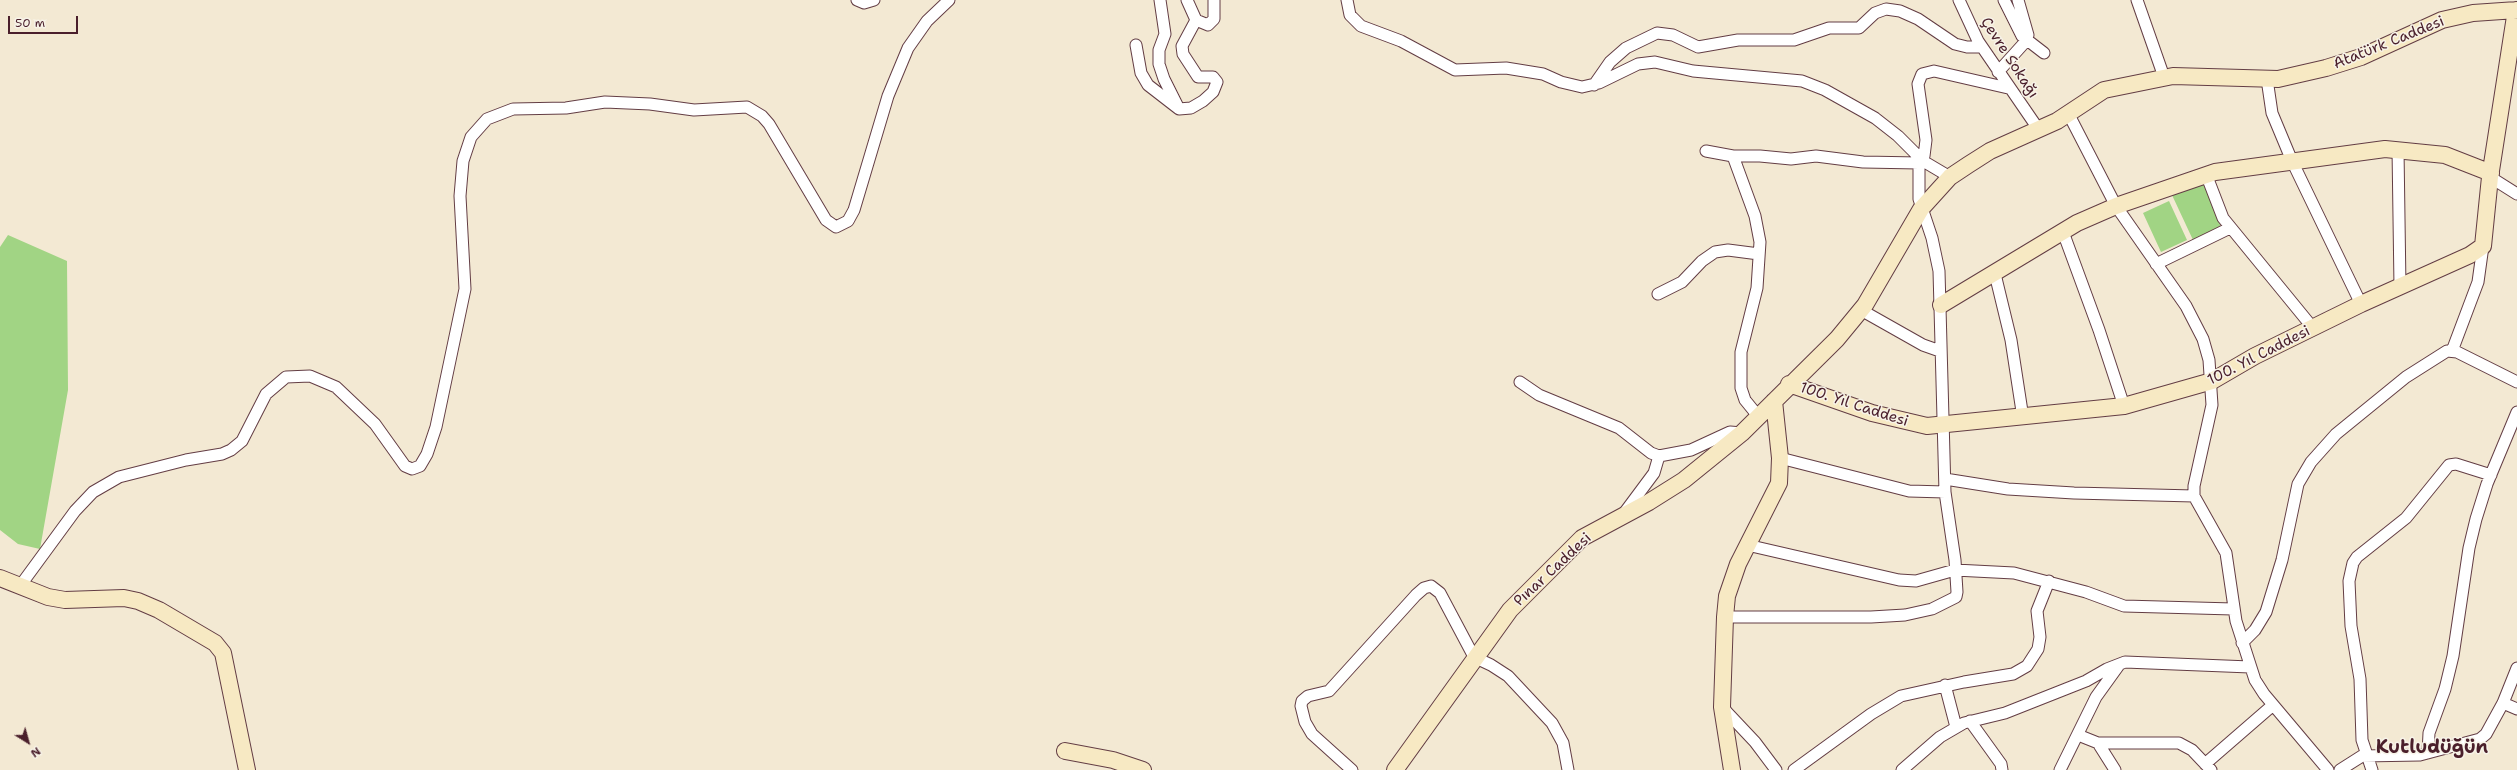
<!DOCTYPE html>
<html>
<head>
<meta charset="utf-8">
<style>
	body { margin:0 }
	#map { position:relative; width:2517px; height:770px; overflow:hidden; background:#f3e9d3; font-family:"Shantell Sans",sans-serif }
	canvas { display:block }
	.north { position:absolute; left:8px; top:722px; width:40px; height:40px; -webkit-text-stroke:3px #f7f3e8; paint-order:stroke; rotate:143deg; font-size:11px; font-weight:700; line-height:16px; text-align:center; color:#4a1f2b }
	.north::after { content:''; display:block; margin:auto; width:14px; height:18px; background:#4a1f2b; clip-path:polygon(50% 0,100% 100%,50% 72%,0 100%) }
	.scale { position:absolute; left:8px; top:16px; width:70px; height:18px; box-sizing:border-box; border:2px solid #4a1f2b; border-top:0; padding-left:5px; font-size:12px; line-height:14px; white-space:nowrap; color:#4a1f2b; -webkit-text-stroke:3px #f7f3e8; paint-order:stroke }
</style>
</head>
<body>
<div id="map">
<canvas width="2517" height="770"></canvas>
<div class="north">N</div>
<div class="scale">50 m</div>
</div>
<script>
const context = document.querySelector('canvas').getContext('2d');
context.lineJoin = 'round';
function fill(path, color) {
  context.fillStyle = color;
  context.fill(path, 'evenodd');
}
function toPath(rows) {
  const path = new Path2D();
  for (const r of rows) {
    path.moveTo(r[0], r[1]);
    for (let i = 2; i < r.length; i += 2) path.lineTo(r[i], r[i + 1]);
  }
  return path;
}
function stroke(path, color, width, dash) {
  context.strokeStyle = color;
  context.lineWidth = width;
  context.lineCap = dash ? 'butt' : 'round';
  context.setLineDash(dash || []);
  context.stroke(path);
}
function label(font, color, halo, rows, align = 'center') {
  context.font = font + ' "Shantell Sans",sans-serif';
  context.lineWidth = 3;
  context.setLineDash([]);
  context.textBaseline = 'middle';
  context.strokeStyle = halo;
  context.fillStyle = color;
  for (const [text, x, y, turn = 0] of rows) {
    context.save();
    context.translate(x, y);
    context.rotate((+turn || 0) * Math.PI / 180);
    context.textAlign = isNaN(turn) ? turn : align;
    if (halo) context.strokeText(text, 0, 0);
    context.fillText(text, 0, 0);
    context.restore();
  }
}
fill(toPath([
	[2203,182,2221,227,2193,240,2172,195],
	[2169,201,2187,240,2161,252,2143,213],
	[8,235,67,261,68,390,40,549,18,544,0,530,0,247]
]), '#a1d484');
const street = toPath([
	[857,0,864,3,874,0],
	[1160,0,1165,34,1159,50,1159,64,1164,79,1178,107],
	[1187,0,1196,20,1208,25,1214,19,1214,0],
	[1347,0,1350,15,1361,26,1401,41,1455,70,1506,68,1543,74,1561,82,1582,87,1599,83,1638,64,1655,62,1693,71,1802,81,1825,90,1875,118,1898,136,1923,161,1950,177],
	[1959,0,1978,41,2039,130],
	[2004,0,2022,36,2044,53],
	[2137,0,2164,77],
	[1136,45,1141,73,1148,85,1179,109,1191,108,1203,101,1213,92,1217,82,1213,77,1198,77,1183,54,1182,46,1196,20],
	[1998,72,2026,41,2028,35,2018,0],
	[2267,79,2272,113,2292,161,2361,304],
	[1594,85,1610,62,1626,48,1657,33,1673,35,1698,47,1738,40,1794,40,1829,28,1859,28,1875,13,1886,9,1900,11,1918,19,1955,44,1967,47,1982,47],
	[2068,113,2116,206,2186,306,2203,339,2209,360,2212,405,2194,486,2194,496,2226,553,2236,621,2255,680,2264,694,2328,770],
	[2398,149,2400,287],
	[1706,151,1733,156,1760,156,1791,159,1816,156,1863,162,1919,163,1924,156,1926,140,1918,84,1922,74,1934,71,2008,88],
	[1733,156,1755,216,1760,242,1757,288,1741,352,1741,388,1745,400,1758,416],
	[2206,174,2223,218,2313,328],
	[2490,177,2517,194],
	[2063,232,2099,330,2124,406],
	[2156,264,2230,228],
	[1995,274,2011,340,2023,418],
	[1658,294,1682,282,1702,261,1715,252,1728,250,1759,254],
	[1861,310,1923,345,1940,351],
	[2452,351,2478,282,2483,246],
	[1520,382,1539,395,1619,428,1651,453,1659,456,1691,450,1730,432,1742,433],
	[1780,458,1909,491,1945,492],
	[1945,479,2008,489,2074,493,2194,496],
	[1622,516,1654,473,1659,456],
	[1747,545,1899,580,1916,581,1955,570,2014,573,2086,592,2124,606,2233,609],
	[20,586,75,511,93,492,119,477,186,460,222,454,231,450,242,441,266,394,286,377,310,376,336,387,375,424,405,466,412,469,420,466,427,454,436,427,465,289,460,196,463,161,471,137,487,119,513,109,566,108,605,102,650,104,694,110,747,107,762,116,769,124,826,220,836,227,848,221,854,210,888,96,908,48,927,21,949,0],
	[1725,617,1871,617,1905,615,1932,609,1956,597,1957,592,1955,560,1945,492,1939,271,1932,238,1919,199,1919,163],
	[2242,643,2255,630,2266,612,2282,560,2298,484,2311,462,2336,434,2406,377,2447,351,2457,352,2517,382],
	[1945,685,1956,727],
	[2503,703,2517,709],
	[1722,707,1755,742,1776,770],
	[1970,721,2001,764,2002,770],
	[2078,735,2098,743,2115,770],
	[2098,743,2179,743,2192,750,2211,770],
	[2428,753,2429,733,2445,689,2453,656,2469,548,2476,519,2487,484,2517,412],
	[2205,764,2273,705],
	[1352,770,1312,734,1305,722,1301,706,1302,701,1308,696,1329,691,1416,595,1424,588,1431,586,1440,593,1474,657,1491,665,1508,676,1552,723,1563,743,1568,770],
	[1794,770,1871,714,1901,696,1964,682,2013,674,2027,666,2038,649,2040,637,2037,611,2049,581],
	[1902,770,1940,737,1964,723,2005,713,2086,681,2107,669,2125,662,2250,667],
	[2060,770,2096,697,2119,665],
	[2340,770,2362,756,2420,755,2480,739,2486,734,2503,703,2517,668],
	[2372,770,2362,740,2360,679,2351,626,2349,581,2353,563,2357,557,2406,518,2449,465,2456,464,2491,475]
]);
const secondary = toPath([
	[1941,305,2077,223,2116,206,2215,172,2385,149,2445,155,2491,173],
	[1789,384,1872,413,1927,426,2124,406,2212,381,2255,356,2361,304,2470,255,2483,246,2490,177,2516,10],
	[0,578,48,597,65,600,124,598,138,601,159,610,215,643,223,653,247,770],
	[1065,751,1113,760,1143,770],
	[1395,770,1510,610,1582,538,1649,502,1684,480,1742,433,1837,339,1865,305,1921,209,1950,177,1968,165,1990,151,2057,121,2104,90,2173,76,2278,79,2326,68,2361,57,2442,20,2473,13,2517,10],
	[1732,770,1722,707,1725,617,1727,596,1738,564,1779,483,1780,458,1774,401]
]);
stroke(street, '#633d44', 13);
stroke(secondary, '#633d44', 18);
stroke(street, '#fff', 11);
stroke(secondary, '#f7e9c3', 16);
label('15px', '#4a1f2b', '#f7f3e8', [
	["Atatürk Caddesi",2389,43,-22],
	["Çevre Sokağı",2009,58,57],
	["100. Yıl Caddesi",2259,356,-27],
	["100. Yıl Caddesi",1854,405,18],
	["Pınar Caddesi",1553,570,-43]
]);
label('bold 19px', '#4a1f2b', '#f7f3e8', [
	["Kutludüğün",2432,748]
]);
</script>
</body>
</html>
